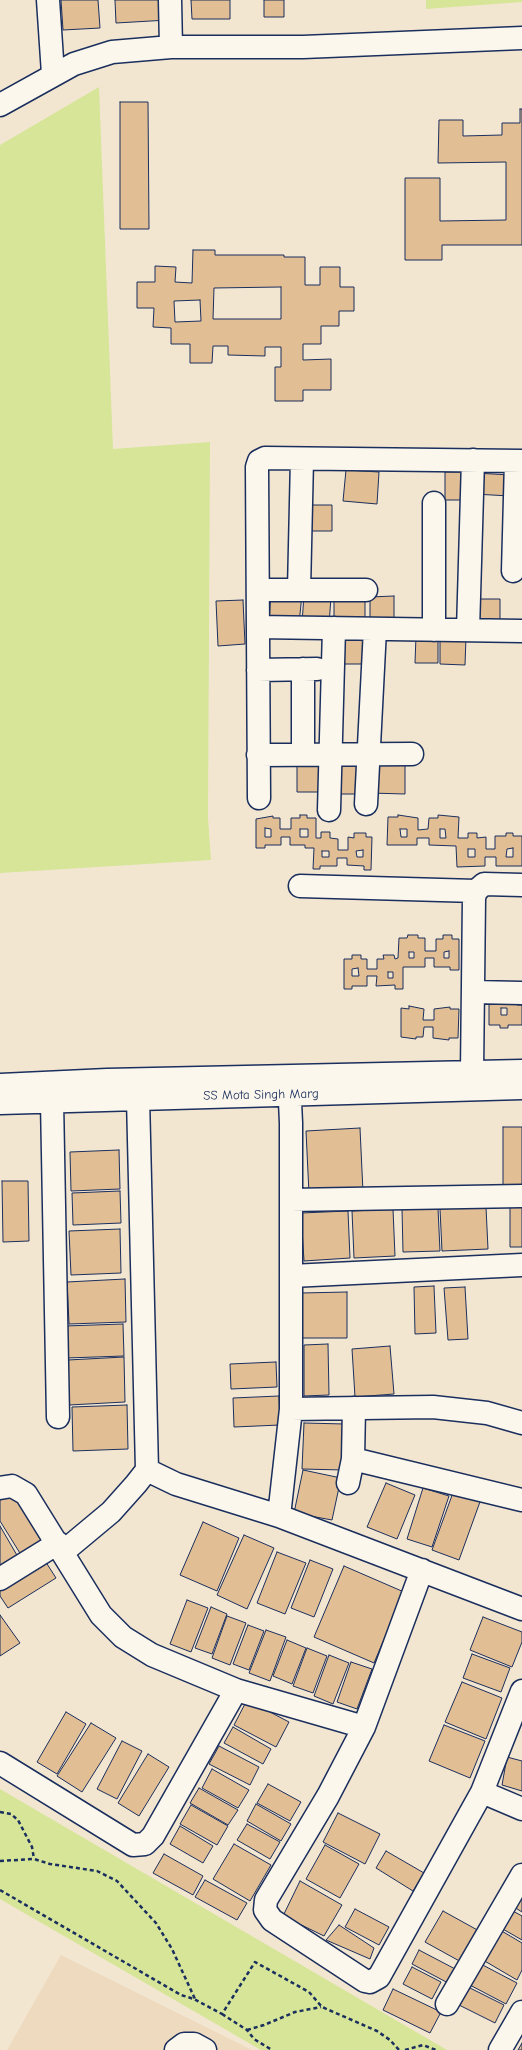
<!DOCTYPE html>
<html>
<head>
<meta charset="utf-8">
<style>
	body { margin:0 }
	canvas { display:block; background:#f3e6d1 }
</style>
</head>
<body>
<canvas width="522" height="2050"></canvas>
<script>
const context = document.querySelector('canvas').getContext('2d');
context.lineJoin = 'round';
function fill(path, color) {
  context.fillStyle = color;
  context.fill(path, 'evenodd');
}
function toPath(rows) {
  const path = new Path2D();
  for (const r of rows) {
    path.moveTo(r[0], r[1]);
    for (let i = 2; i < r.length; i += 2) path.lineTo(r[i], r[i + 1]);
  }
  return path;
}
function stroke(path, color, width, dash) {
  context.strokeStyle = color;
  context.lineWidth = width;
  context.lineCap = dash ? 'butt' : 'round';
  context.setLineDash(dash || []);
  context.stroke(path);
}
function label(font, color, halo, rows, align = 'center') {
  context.font = font + ' "Comic Neue",sans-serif';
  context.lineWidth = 3.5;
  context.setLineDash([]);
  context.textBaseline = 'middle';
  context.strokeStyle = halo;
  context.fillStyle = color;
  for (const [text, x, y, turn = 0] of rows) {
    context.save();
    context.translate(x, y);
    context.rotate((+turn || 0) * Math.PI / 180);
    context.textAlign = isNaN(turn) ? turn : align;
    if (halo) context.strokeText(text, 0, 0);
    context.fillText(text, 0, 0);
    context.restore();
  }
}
fill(toPath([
	[61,1955,252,2050,7,2050]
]), '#eedabe');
fill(toPath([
	[426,0,522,0,522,2,426,9],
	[99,87,113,449,210,442,208,818,211,860,0,873,0,145],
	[0,1789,447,2050,261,2050,0,1899]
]), '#d6e598');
const building = toPath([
	[61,0,98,0,100,28,63,30,61,0],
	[115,0,168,0,168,20,116,23,115,0],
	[191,0,230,0,230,19,192,19,191,0],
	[264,0,284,0,284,17,264,17,264,0],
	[120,102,148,102,149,229,120,229,120,102],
	[520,109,522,109,522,245,442,245,442,260,405,260,405,178,440,178,440,221,506,220,506,162,438,163,439,120,463,120,463,136,502,135,502,123,520,123,520,109],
	[193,250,215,250,215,255,284,255,284,257,305,257,305,285,320,285,320,267,340,267,340,287,354,287,354,311,339,311,339,326,321,326,321,344,303,344,303,360,331,359,331,390,303,390,303,401,275,401,275,367,281,367,281,347,265,347,265,356,228,355,228,346,213,346,212,363,190,363,190,344,171,344,171,328,153,327,154,308,137,308,137,282,155,282,155,266,176,267,175,282,192,283,193,250],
	[281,287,281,319,213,319,214,288,281,287],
	[200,300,201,321,175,322,174,301,200,300],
	[346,470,379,472,377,504,343,501,346,470],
	[445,472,463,472,463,500,445,500,445,472],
	[475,473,511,475,510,496,474,494,475,473],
	[302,505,332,505,332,531,302,531,302,505],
	[271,592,302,594,299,624,269,622,271,592],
	[334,593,365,593,365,624,334,624,334,593],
	[304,595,331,597,329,625,302,623,304,595],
	[394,596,394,625,370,625,370,597,394,596],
	[471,599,500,599,500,629,472,629,471,599],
	[243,600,245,644,218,646,216,601,243,600],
	[338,632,371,632,371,664,338,664,338,632],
	[416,636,438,636,438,663,415,663,416,636],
	[440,636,466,637,465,665,440,664,440,636],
	[333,757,365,757,364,794,333,794,333,757],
	[297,760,326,760,326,792,297,792,297,760],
	[371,761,405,761,405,794,370,793,371,761],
	[300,815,307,815,307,818,316,818,316,838,321,838,321,832,330,832,330,838,338,839,338,850,348,850,348,837,354,838,354,833,366,833,366,837,372,837,371,870,364,870,364,866,347,865,347,858,337,858,337,866,320,866,320,869,313,869,314,848,305,848,305,845,290,845,290,837,281,837,281,845,265,845,265,848,256,848,256,819,273,816,273,818,280,818,280,829,291,829,291,818,300,818,300,815],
	[265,828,271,829,271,837,265,837,265,828],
	[300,829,308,829,308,837,300,837,300,829],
	[363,850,363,857,357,857,356,851,363,850],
	[322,851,329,851,329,857,322,857,322,851],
	[398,815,418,818,418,830,428,829,429,818,438,818,438,815,459,817,458,838,468,838,468,833,477,833,477,838,486,837,486,849,495,849,495,836,506,836,506,833,513,833,513,836,522,836,522,866,496,866,496,857,485,857,485,866,457,867,456,846,429,845,429,838,417,838,417,845,387,845,388,817,398,817,398,815],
	[400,829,407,829,407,837,401,837,400,829],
	[440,829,445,829,446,838,440,838,440,829],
	[513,848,513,857,506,857,507,849,513,848],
	[468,849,475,849,475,857,468,857,468,849],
	[408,935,418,935,418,938,425,938,425,951,436,951,436,939,443,939,443,935,452,935,452,939,459,939,459,970,450,970,450,967,434,967,434,958,425,958,425,967,403,967,403,989,395,989,395,985,376,986,377,976,367,976,367,986,352,986,352,989,344,989,344,959,352,959,352,955,361,955,361,959,367,959,367,969,377,969,377,959,384,959,383,955,394,955,395,959,398,958,399,938,407,938,408,935],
	[449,951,449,958,444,958,444,952,449,951],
	[409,952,414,952,414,958,409,958,409,952],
	[358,968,359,976,352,976,352,969,358,968],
	[388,972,393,972,393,978,388,978,388,972],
	[489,996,517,996,517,1005,522,1005,522,1025,508,1025,508,1028,500,1028,500,1025,489,1025,489,996],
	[501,1008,507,1008,507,1015,501,1015,501,1008],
	[409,1006,424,1009,423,1020,434,1020,434,1009,450,1007,450,1009,459,1009,458,1038,449,1038,449,1040,433,1038,433,1027,424,1027,423,1037,416,1037,416,1039,401,1037,401,1008,409,1009,409,1006],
	[503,1127,522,1127,522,1190,503,1190,503,1127],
	[360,1128,363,1192,309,1194,306,1131,360,1128],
	[119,1150,120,1189,71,1191,70,1152,119,1150],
	[2,1181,28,1181,29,1241,3,1242,2,1181],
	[120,1191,121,1223,73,1225,72,1193,120,1191],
	[510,1205,522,1205,522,1247,510,1247,510,1205],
	[486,1207,488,1249,442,1251,440,1209,486,1207],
	[438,1208,440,1251,403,1252,402,1209,438,1208],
	[393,1209,395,1256,354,1258,352,1211,393,1209],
	[348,1211,350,1258,304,1261,301,1213,348,1211],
	[120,1229,121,1273,71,1275,69,1231,120,1229],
	[125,1279,126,1322,69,1324,67,1282,125,1279],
	[434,1286,436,1333,415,1334,414,1287,434,1286],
	[465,1287,468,1339,448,1340,444,1288,465,1287],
	[347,1292,347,1338,301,1338,301,1293,347,1292],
	[123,1324,124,1356,66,1358,65,1326,123,1324],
	[328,1344,329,1395,304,1396,304,1345,328,1344],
	[390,1346,394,1394,355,1397,352,1349,390,1346],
	[124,1357,125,1402,69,1405,68,1360,124,1357],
	[276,1362,277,1387,231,1389,230,1364,276,1362],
	[279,1396,280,1425,234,1427,233,1398,279,1396],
	[127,1405,128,1449,73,1451,72,1407,127,1405],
	[304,1423,345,1424,343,1470,302,1469,304,1423],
	[303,1470,341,1478,332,1520,294,1513,303,1470],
	[386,1483,415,1495,397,1539,367,1527,386,1483],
	[13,1487,48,1543,23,1558,0,1521,0,1495,13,1487],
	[423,1488,449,1496,432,1547,407,1539,423,1488],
	[454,1490,481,1499,459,1560,432,1550,454,1490],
	[203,1522,239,1538,217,1591,180,1575,203,1522],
	[0,1526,18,1557,0,1568,0,1526],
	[244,1535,274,1548,247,1609,217,1595,244,1535],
	[277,1552,306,1563,285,1614,257,1603,277,1552],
	[42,1556,56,1578,8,1608,0,1596,0,1583,42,1556],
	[310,1560,333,1569,314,1617,291,1608,310,1560],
	[344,1566,404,1592,374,1663,314,1637,344,1566],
	[187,1600,208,1608,191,1652,170,1644,187,1600],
	[211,1607,227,1614,212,1654,195,1648,211,1607],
	[0,1615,20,1643,0,1656,0,1615],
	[227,1616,246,1623,230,1665,212,1658,227,1616],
	[483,1617,522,1632,522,1642,512,1667,470,1650,483,1617],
	[248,1625,264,1631,249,1670,233,1664,248,1625],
	[266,1630,286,1637,270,1681,249,1673,266,1630],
	[287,1640,306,1648,292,1684,273,1676,287,1640],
	[307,1648,327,1656,313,1693,293,1686,307,1648],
	[472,1654,510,1668,501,1692,463,1678,472,1654],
	[329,1655,349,1663,333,1704,314,1696,329,1655],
	[351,1662,372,1669,357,1709,337,1702,351,1662],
	[462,1682,502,1698,486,1739,445,1722,462,1682],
	[247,1700,289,1722,276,1747,234,1725,247,1700],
	[66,1712,86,1724,57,1774,37,1762,66,1712],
	[91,1723,116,1738,82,1792,57,1776,91,1723],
	[444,1725,485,1741,470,1778,429,1761,444,1725],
	[233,1727,271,1749,263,1764,224,1743,233,1727],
	[122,1741,142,1751,117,1799,97,1789,122,1741],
	[219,1746,259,1767,250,1785,209,1764,219,1746],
	[148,1754,169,1767,139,1816,118,1803,148,1754],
	[507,1757,522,1761,522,1791,502,1785,507,1757],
	[212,1769,249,1790,238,1808,202,1788,212,1769],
	[268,1784,301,1802,290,1821,257,1803,268,1784],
	[199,1788,238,1810,228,1825,190,1803,199,1788],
	[256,1804,291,1824,281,1841,247,1821,256,1804],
	[191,1805,228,1826,217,1845,180,1824,191,1805],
	[338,1813,380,1834,365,1864,323,1842,338,1813],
	[247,1824,280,1842,270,1859,237,1840,247,1824],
	[180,1826,213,1846,203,1863,170,1844,180,1826],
	[234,1844,271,1865,250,1901,213,1879,234,1844],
	[325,1845,359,1864,340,1898,306,1879,325,1845],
	[386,1851,424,1873,413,1891,376,1868,386,1851],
	[164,1854,203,1876,193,1895,153,1873,164,1854],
	[205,1880,247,1903,237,1920,195,1897,205,1880],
	[300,1881,342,1905,324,1936,283,1916,300,1881],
	[522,1888,522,1912,511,1905,522,1888],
	[355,1909,389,1927,379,1945,345,1927,355,1909],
	[511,1910,522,1916,522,1940,501,1928,511,1910],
	[443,1911,481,1932,463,1963,425,1942,443,1911],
	[339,1925,374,1948,370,1959,326,1940,339,1925],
	[500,1930,522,1943,522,1970,517,1980,483,1960,500,1930],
	[419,1950,459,1971,452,1985,412,1964,419,1950],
	[477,1962,517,1983,506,2004,466,1983,477,1962],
	[412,1967,441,1982,432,1999,403,1984,412,1967],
	[466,1986,504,2005,495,2023,457,2004,466,1986],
	[393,1989,441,2012,430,2033,383,2010,393,1989],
	[522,2043,522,2050,518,2050,522,2043]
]);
fill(building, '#e1be93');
stroke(building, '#1b2f5e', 1);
const minor = toPath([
	[48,0,53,74],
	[170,0,171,47],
	[0,105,74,64,112,52,171,47,303,47,522,38],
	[513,571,516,461],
	[258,590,366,590],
	[299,590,302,459],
	[258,627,522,631],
	[434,630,434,503],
	[468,630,473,460],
	[303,669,303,754],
	[258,670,317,669],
	[258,755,412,754],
	[259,798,257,467,259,461,265,458,522,461],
	[366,804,375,629],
	[329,810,334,628],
	[300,886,476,891],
	[473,992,522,993],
	[472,1072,474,898,476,891,484,884,522,885],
	[0,1085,107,1080,522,1071],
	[52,1101,58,1417],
	[0,1103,522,1088],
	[291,1200,522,1196],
	[291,1276,522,1265],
	[291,1409,433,1407,487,1413,522,1423],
	[353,1459,522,1500],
	[147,1470,176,1484,279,1516,522,1609],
	[348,1483,353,1459,354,1408],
	[0,1488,12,1486,26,1494,101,1615,123,1637,152,1655,236,1690,364,1727],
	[279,1516,291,1409,291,1123,289,1080],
	[63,1552,111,1512,136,1484,147,1470,138,1098],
	[422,1570,364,1727,328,1796,266,1900,265,1910,272,1920,365,1981,370,1982,379,1977,482,1792,522,1691],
	[0,1579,58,1543],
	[0,1763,133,1845,145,1844,153,1836,236,1690],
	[482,1792,522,1809],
	[447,2004,522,1875],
	[176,2050,184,2044,194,2044,205,2050],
	[500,2050,522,2012]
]);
stroke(minor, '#1b2f5e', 25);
stroke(toPath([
	[0,1812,11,1814,18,1820,32,1847,34,1859],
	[0,1861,34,1859,50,1864,97,1871,117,1881,156,1923,172,1949,195,1999],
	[0,1890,181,1995,194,1999,222,2014,255,1962,309,1992,322,2007,377,2031,390,2040,399,2050],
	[222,2014,247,2030,254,2039,272,2050],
	[247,2030,264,2025,295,2012,321,2007],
	[405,2050,423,2045,436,2050]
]), '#1b2f5e', 2.5, [4, 3]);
stroke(minor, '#fbf7ec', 22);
label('13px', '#1b2f5e', '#fbf7ec', [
	["SS Mota Singh Marg",261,1095,-1]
]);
</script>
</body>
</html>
